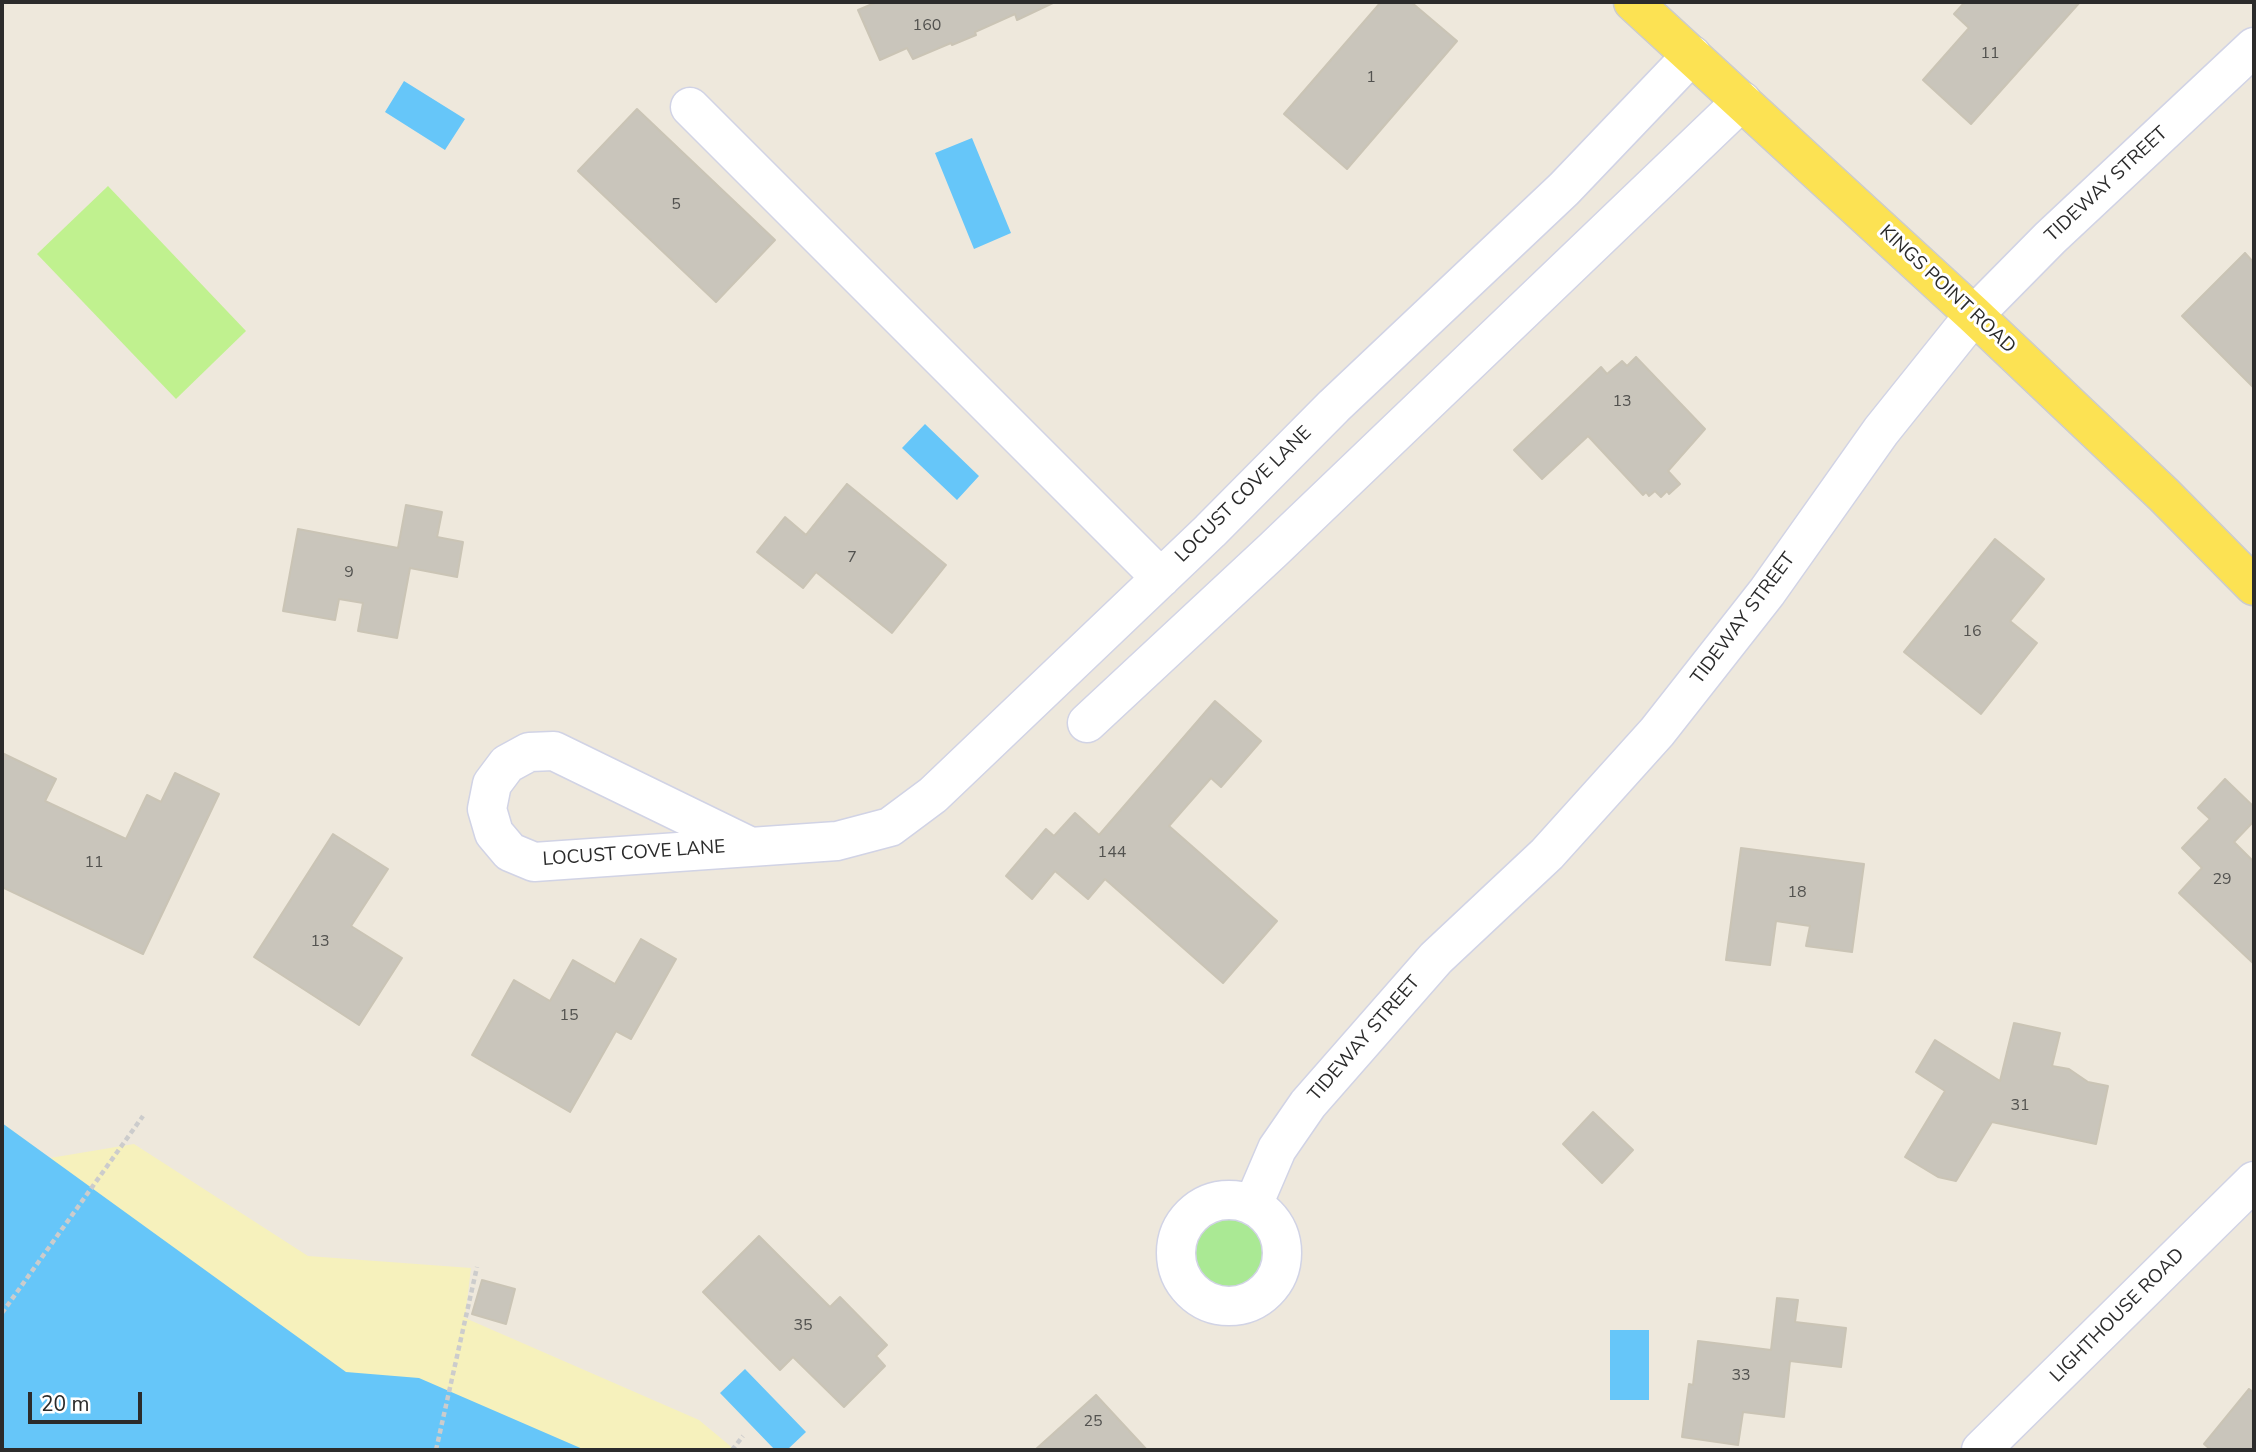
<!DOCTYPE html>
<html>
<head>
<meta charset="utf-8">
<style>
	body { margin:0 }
	#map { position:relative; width:2256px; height:1452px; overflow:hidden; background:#eee8dc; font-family:"Nunito Sans",sans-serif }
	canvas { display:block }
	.frame { position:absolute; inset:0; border:4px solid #2b2b2b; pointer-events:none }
	.scale { position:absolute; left:28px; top:1392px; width:114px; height:32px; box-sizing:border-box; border:4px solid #2b2b2b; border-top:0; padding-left:9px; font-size:21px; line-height:24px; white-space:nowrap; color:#2b2b2b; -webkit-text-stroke:5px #fff; paint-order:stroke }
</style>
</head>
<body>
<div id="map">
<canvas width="2256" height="1452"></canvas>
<div class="frame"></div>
<div class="scale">20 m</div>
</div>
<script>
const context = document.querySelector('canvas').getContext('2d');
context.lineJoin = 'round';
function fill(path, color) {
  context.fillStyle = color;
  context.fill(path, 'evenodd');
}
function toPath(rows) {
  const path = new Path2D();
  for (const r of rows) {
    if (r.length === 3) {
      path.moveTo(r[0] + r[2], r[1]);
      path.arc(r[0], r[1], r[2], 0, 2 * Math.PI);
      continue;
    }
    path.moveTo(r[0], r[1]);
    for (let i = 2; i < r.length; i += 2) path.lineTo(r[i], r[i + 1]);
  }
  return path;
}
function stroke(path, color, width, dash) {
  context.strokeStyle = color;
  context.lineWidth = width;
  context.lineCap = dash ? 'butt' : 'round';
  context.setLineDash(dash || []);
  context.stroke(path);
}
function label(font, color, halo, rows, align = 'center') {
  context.font = font + ' "Nunito Sans",sans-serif';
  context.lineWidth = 6;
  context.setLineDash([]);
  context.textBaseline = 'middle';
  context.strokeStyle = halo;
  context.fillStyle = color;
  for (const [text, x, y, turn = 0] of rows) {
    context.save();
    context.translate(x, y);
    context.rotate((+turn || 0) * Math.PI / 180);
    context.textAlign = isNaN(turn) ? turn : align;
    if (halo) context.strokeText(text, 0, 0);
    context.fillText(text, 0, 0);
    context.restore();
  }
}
fill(toPath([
	[1229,1253,35]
]), '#aae994');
fill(toPath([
	[2,1123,50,1158,134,1144,308,1256,471,1268,465,1318,699,1420,735,1450,177,1450]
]), '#f6f1bc');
fill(toPath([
	[108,186,246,331,176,399,37,254]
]), '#c0f18f');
fill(toPath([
	[404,81,465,119,445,150,385,112],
	[972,138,1011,233,974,249,935,153],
	[925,424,979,476,957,500,902,448],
	[2,1123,346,1372,419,1378,585,1450,2,1450],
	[1610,1330,1649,1330,1649,1400,1610,1400],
	[745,1369,806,1432,787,1450,775,1450,720,1393]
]), '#66c6f9');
const building = toPath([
	[877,2,1055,2,1017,20,1015,14,975,32,976,35,952,45,951,43,913,59,907,48,880,60,858,10,877,2],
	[1381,2,1411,2,1457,41,1347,169,1284,114,1381,2],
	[1965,2,2080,2,1971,124,1923,80,1969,28,1954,14,1965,2],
	[637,109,775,240,716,302,578,171,637,109],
	[2245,253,2254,263,2254,388,2182,316,2245,253],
	[1636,357,1705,429,1668,471,1680,484,1669,494,1667,491,1661,497,1655,491,1649,496,1646,492,1643,495,1588,436,1542,479,1514,450,1601,367,1607,374,1622,361,1627,366,1636,357],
	[847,484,946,565,892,633,816,572,803,588,757,552,785,517,806,535,847,484],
	[406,505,442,512,437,537,463,542,457,577,410,568,397,638,358,631,363,603,339,599,335,620,283,611,298,529,398,548,406,505],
	[1995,539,2044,579,2010,621,2037,643,1981,714,1904,652,1995,539],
	[1215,701,1261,741,1221,787,1211,778,1169,826,1277,921,1223,983,1105,879,1088,899,1055,871,1032,899,1006,876,1046,829,1054,836,1075,813,1099,835,1215,701],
	[2,753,56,779,45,801,126,839,147,795,161,802,175,773,219,794,143,954,2,887,2,753],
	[2225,779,2254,807,2254,821,2234,842,2254,862,2254,964,2179,893,2202,868,2182,848,2210,819,2198,808,2225,779],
	[333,834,388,869,351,926,402,958,359,1025,254,957,333,834],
	[1741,848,1864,864,1852,952,1806,946,1810,926,1776,921,1770,965,1726,960,1741,848],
	[641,939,676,959,631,1039,616,1031,570,1112,472,1055,514,980,550,1001,573,960,615,984,641,939],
	[2014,1023,2060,1033,2052,1066,2069,1069,2088,1082,2108,1086,2096,1144,1992,1122,1956,1181,1938,1177,1905,1157,1945,1091,1916,1072,1935,1040,2000,1081,2014,1023],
	[1593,1112,1633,1150,1602,1183,1563,1144,1593,1112],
	[759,1236,830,1307,840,1297,887,1345,876,1356,885,1366,844,1407,793,1357,780,1370,703,1292,759,1236],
	[482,1280,515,1289,506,1324,472,1314,482,1280],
	[1777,1298,1798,1300,1795,1322,1846,1328,1841,1367,1790,1361,1784,1417,1743,1412,1738,1445,1682,1437,1689,1384,1693,1385,1698,1341,1771,1350,1777,1298],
	[2249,1389,2254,1393,2254,1450,2211,1450,2204,1444,2249,1389],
	[1096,1395,1147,1450,1035,1450,1096,1395]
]);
fill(building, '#c9c5bb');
stroke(building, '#cac4b5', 2);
const minor = toPath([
	[690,107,1161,578],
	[1087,723,1273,550,1742,101],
	[749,846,554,751,529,752,507,764,492,784,487,809,494,833,510,852,534,862,837,841,890,827,933,795,1210,531,1334,406,1564,189,1692,55],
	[1229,1253,53],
	[1253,1205,1277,1149,1308,1104,1436,958,1547,854,1657,732,1767,592,1881,431,1974,315,2050,238,2254,47],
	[1981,1450,2254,1181]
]);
const major = toPath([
	[1633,2,1974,315,2164,495,2254,586]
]);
stroke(minor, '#d1d3e5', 41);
stroke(major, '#ccc', 41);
stroke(toPath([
	[2,1313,143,1116],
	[436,1450,477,1267],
	[732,1450,743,1436]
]), '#ccc', 4.5, [5, 3.5]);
stroke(minor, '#fff', 38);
stroke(major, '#fce253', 38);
label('16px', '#52524f', null, [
	["160",927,26],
	["11",1990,54],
	["1",1371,78],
	["5",676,205],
	["13",1622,402],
	["7",852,558],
	["9",349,573],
	["16",1972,632],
	["144",1112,853],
	["11",94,863],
	["29",2222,880],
	["18",1797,893],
	["13",320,942],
	["15",569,1016],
	["31",2020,1106],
	["35",803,1326],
	["33",1741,1376],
	["25",1093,1422]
]);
label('19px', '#2b2b2b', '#fff', [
	["TIDEWAY STREET",2107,185,-43],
	["KINGS POINT ROAD",1947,290,43],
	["LOCUST COVE LANE",1244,495,-45],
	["TIDEWAY STREET",1744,619,-53],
	["LOCUST COVE LANE",634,854,-4],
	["TIDEWAY STREET",1365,1039,-49],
	["LIGHTHOUSE ROAD",2118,1316,-45]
]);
</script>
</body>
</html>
